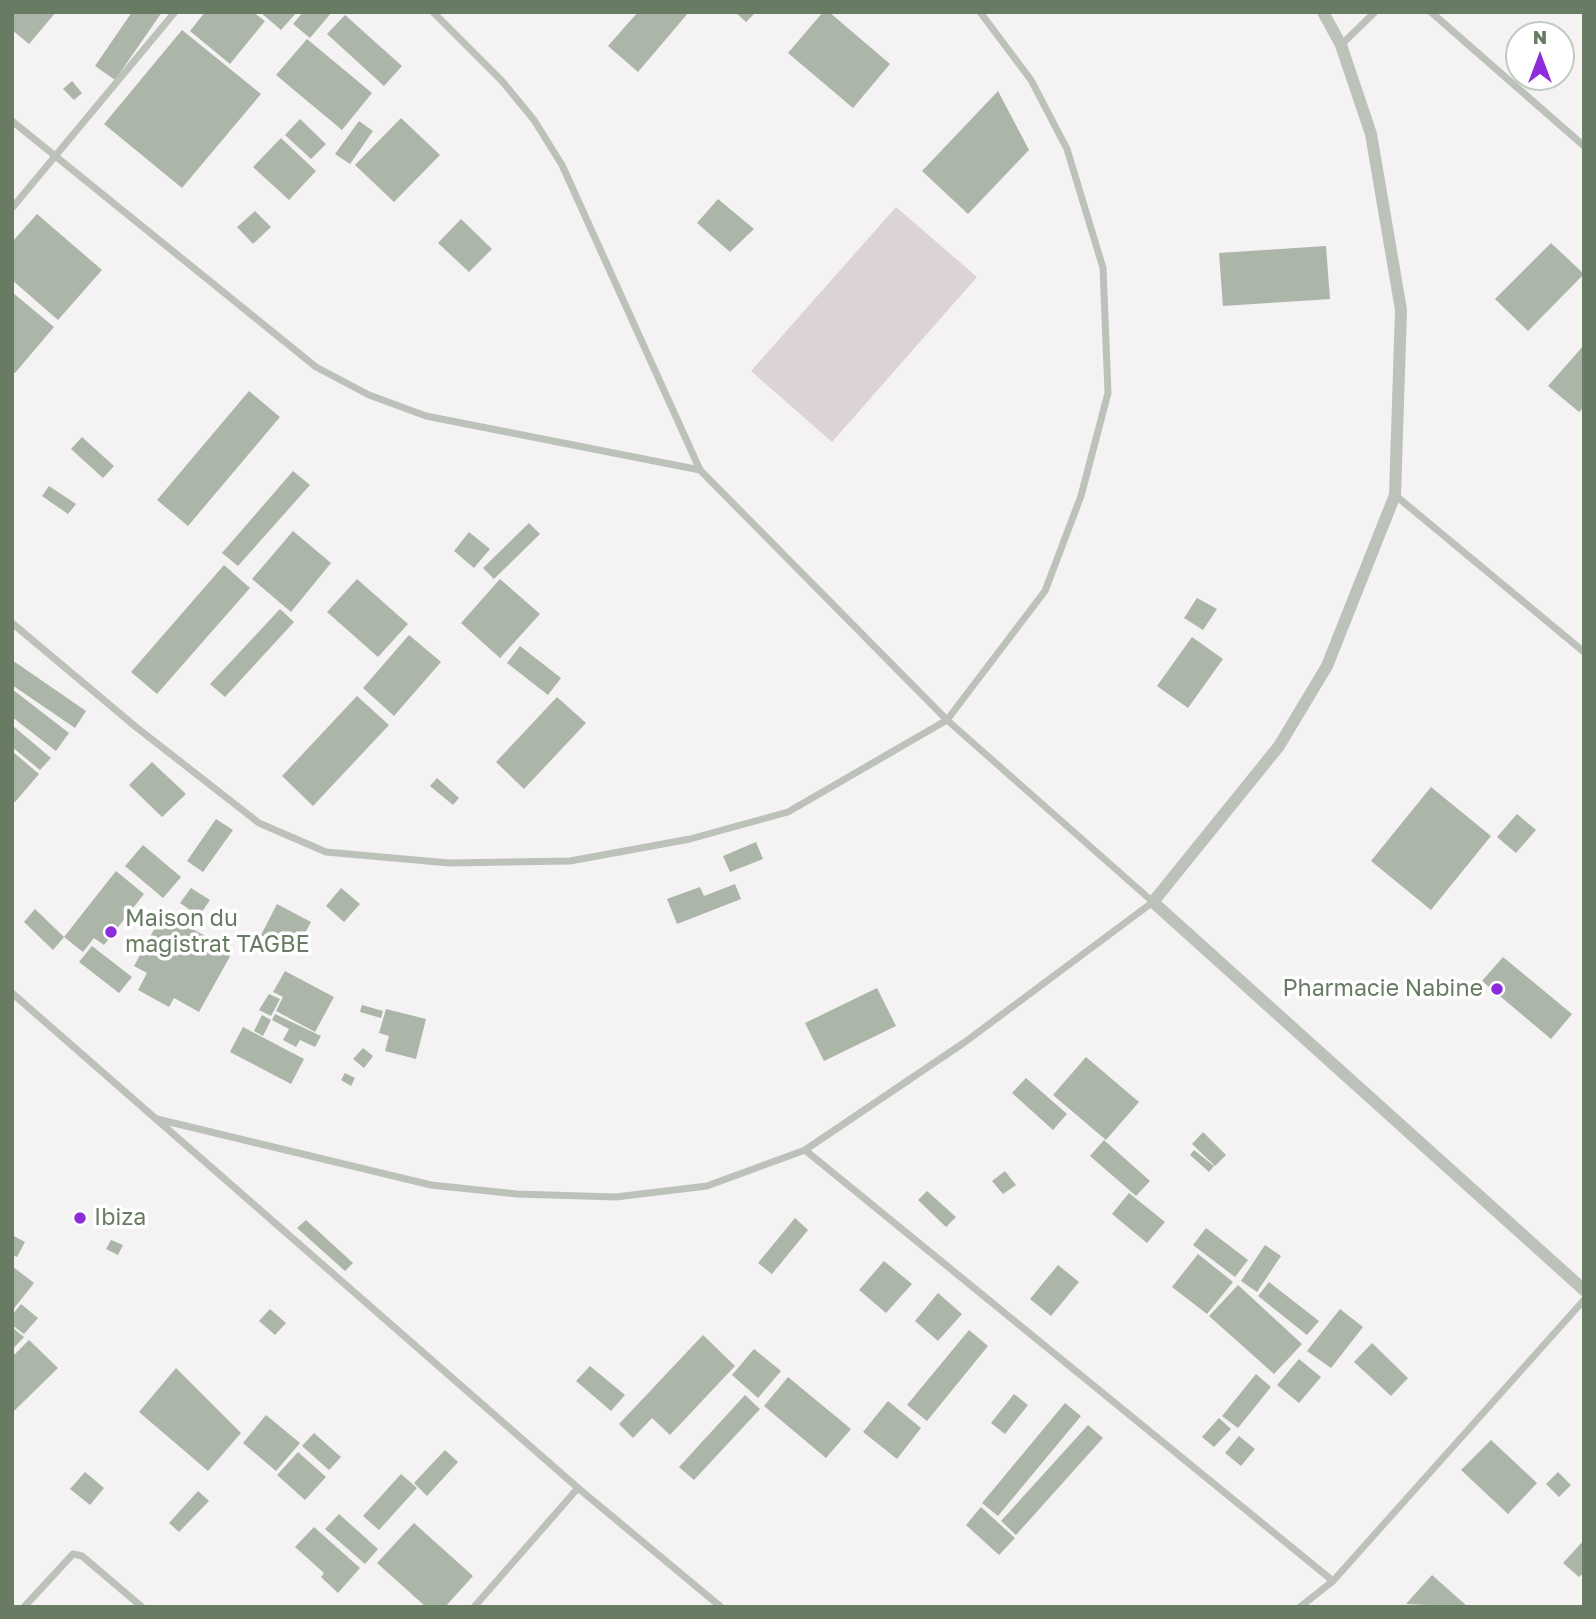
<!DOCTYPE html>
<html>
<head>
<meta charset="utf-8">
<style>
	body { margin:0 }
	#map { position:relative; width:1596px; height:1619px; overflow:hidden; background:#f5f2f4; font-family:"Golos Text",sans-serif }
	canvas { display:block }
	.frame { position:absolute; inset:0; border:14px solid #677c62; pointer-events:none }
	.north { position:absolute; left:1505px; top:21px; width:70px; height:70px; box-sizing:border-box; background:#fff; border:2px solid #c2cbc0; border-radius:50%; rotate:0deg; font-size:19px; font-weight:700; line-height:28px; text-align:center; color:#677c62 }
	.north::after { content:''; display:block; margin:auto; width:24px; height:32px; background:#8e2cdb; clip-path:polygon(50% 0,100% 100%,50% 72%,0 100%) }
</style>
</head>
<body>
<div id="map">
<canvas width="1596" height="1619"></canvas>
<div class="frame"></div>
<div class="north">N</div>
</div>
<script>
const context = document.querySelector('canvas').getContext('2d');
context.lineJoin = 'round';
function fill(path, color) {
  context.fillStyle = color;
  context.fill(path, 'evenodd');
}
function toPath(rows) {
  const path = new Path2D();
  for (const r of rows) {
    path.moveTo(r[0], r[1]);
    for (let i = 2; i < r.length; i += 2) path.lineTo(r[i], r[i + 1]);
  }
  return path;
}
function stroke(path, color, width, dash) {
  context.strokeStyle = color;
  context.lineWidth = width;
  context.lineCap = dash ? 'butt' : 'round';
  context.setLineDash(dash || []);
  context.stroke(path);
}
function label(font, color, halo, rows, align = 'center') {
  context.font = font + ' "Golos Text",sans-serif';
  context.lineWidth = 7;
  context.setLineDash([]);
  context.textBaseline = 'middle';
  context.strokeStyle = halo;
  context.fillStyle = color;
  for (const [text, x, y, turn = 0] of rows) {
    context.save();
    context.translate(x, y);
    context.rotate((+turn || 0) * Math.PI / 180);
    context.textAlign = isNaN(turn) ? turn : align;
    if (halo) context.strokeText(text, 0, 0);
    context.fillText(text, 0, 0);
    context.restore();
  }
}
fill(toPath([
	[896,207,977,277,832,442,751,371]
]), '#dcd4d4');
fill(toPath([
	[12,12,56,12,29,44,12,30],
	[132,12,162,12,115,80,95,66],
	[205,12,253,12,265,21,230,64,190,31],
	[260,12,297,12,281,30],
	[303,12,332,12,310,38,293,24],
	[638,12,689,12,638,72,608,46],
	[735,12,756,12,746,22],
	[823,12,829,12,890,64,853,108,788,53],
	[345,15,402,66,384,86,327,34],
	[182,30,261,94,182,188,104,124],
	[307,39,372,93,342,130,276,75],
	[72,81,82,93,74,100,63,89],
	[998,91,1029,150,968,214,922,171],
	[401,118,440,155,394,202,355,165],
	[300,119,326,144,311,159,285,135],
	[359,121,373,131,350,164,335,154],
	[281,138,316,171,289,200,253,167],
	[718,199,754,229,730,252,697,223],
	[255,211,271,227,253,244,237,227],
	[37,214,102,270,58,320,12,280,12,242],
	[461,219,492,249,469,272,438,243],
	[1551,243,1584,274,1528,331,1495,299],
	[1326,246,1330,299,1223,306,1219,253],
	[12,292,54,327,15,373,12,372],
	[1584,345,1584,407,1579,412,1548,386],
	[249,391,280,417,188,526,157,500],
	[82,437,114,466,103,478,71,449],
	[293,471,310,485,238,566,222,553],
	[49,486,76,504,68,514,42,496],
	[529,523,540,534,494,579,483,568],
	[293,531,331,563,291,612,252,579],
	[469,532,490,549,474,568,454,551],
	[224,565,250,588,157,694,131,672],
	[357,579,408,624,378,657,327,612],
	[500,579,540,614,500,658,461,623],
	[1197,598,1217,609,1203,630,1184,618],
	[280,609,294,622,225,697,210,684],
	[409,635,441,662,394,716,363,688],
	[1192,637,1223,659,1188,708,1157,686],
	[520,646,561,678,548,695,507,663],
	[12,660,86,711,75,728,12,685],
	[12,689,69,733,56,751,12,717],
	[357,696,389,725,313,806,282,776],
	[557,697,586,723,524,789,496,762],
	[12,725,51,758,40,770,12,747],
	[12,751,39,774,15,802,12,800],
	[152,762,186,794,162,817,129,785],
	[437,778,459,798,453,805,430,786],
	[1431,787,1491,836,1431,910,1371,861],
	[1517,814,1536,830,1516,853,1497,837],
	[216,819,233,830,203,872,187,861],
	[756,842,763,859,730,872,723,856],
	[143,845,181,877,163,898,125,866],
	[116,871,144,894,104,945,94,938,83,952,64,937],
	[735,884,741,899,677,924,667,899,700,887,704,896],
	[191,888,210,900,199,916,180,903],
	[341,888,360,904,344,922,326,906],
	[277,904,311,922,294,953,261,935],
	[35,909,64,937,53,950,24,922],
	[163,913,233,951,199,1012,174,998,169,1007,138,990,147,973,134,966],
	[92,946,132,977,119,993,79,962],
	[1503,957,1572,1014,1551,1039,1482,981],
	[285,971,334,997,315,1032,276,1011,283,997,273,992],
	[877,988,896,1026,824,1061,805,1023],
	[269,994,280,999,271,1016,259,1010],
	[362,1005,383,1011,381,1018,360,1012],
	[386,1009,426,1019,416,1059,385,1051,389,1036,379,1033],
	[275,1014,321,1036,315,1047,300,1040,296,1047,283,1040,289,1029,272,1020],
	[262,1015,271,1020,263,1036,254,1031],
	[243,1027,304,1059,291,1084,230,1052],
	[363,1048,373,1056,364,1068,353,1059],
	[1086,1057,1139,1102,1106,1140,1053,1095],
	[345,1073,355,1078,351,1086,341,1080],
	[1026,1078,1067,1114,1053,1130,1012,1093],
	[1203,1132,1226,1155,1215,1166,1192,1144],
	[1104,1140,1150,1181,1136,1196,1090,1156],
	[1194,1150,1214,1166,1209,1172,1190,1155],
	[1005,1171,1016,1185,1003,1194,992,1181],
	[927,1191,956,1217,946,1227,918,1200],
	[1129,1193,1165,1222,1147,1243,1112,1214],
	[795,1218,808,1230,772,1274,758,1263],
	[306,1220,353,1263,345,1271,297,1228],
	[1206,1228,1248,1260,1235,1277,1193,1245],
	[12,1235,25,1242,17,1257,12,1255],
	[111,1240,123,1245,118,1255,106,1249],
	[1265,1245,1281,1256,1257,1292,1241,1281],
	[1198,1254,1233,1282,1207,1314,1172,1287],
	[884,1261,912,1284,886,1313,859,1290],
	[1058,1265,1079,1282,1051,1316,1030,1299],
	[12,1266,34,1283,12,1311],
	[1269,1282,1319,1321,1307,1335,1258,1296],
	[1238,1285,1302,1344,1274,1374,1209,1316],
	[938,1293,962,1314,938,1341,915,1321],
	[21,1304,38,1318,24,1334,12,1325,12,1315],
	[270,1309,286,1323,275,1335,259,1321],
	[1340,1309,1363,1327,1331,1368,1307,1351],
	[12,1327,24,1337,12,1350],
	[969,1330,988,1346,927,1421,907,1405],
	[703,1335,735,1366,670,1435,652,1418,633,1438,619,1424],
	[29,1340,58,1368,12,1413,12,1357],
	[1372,1343,1408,1378,1391,1396,1354,1362],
	[754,1349,781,1371,758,1398,732,1375],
	[1299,1359,1321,1377,1299,1403,1277,1385],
	[590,1366,625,1395,611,1411,576,1381],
	[176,1368,241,1433,208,1471,139,1412],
	[1256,1374,1271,1387,1238,1428,1222,1416],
	[788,1377,851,1429,826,1458,764,1406],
	[1014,1394,1028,1405,1005,1434,991,1423],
	[745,1395,760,1409,694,1480,679,1467],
	[888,1401,921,1428,897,1459,863,1432],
	[1065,1403,1081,1416,998,1516,982,1503],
	[266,1415,300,1443,276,1471,243,1443],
	[1219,1418,1231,1429,1214,1447,1202,1437],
	[1088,1425,1103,1438,1016,1535,1001,1521],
	[314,1433,341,1457,329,1470,302,1446],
	[1239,1436,1255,1449,1241,1466,1225,1453],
	[1491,1440,1537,1483,1508,1514,1461,1470],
	[445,1450,458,1462,427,1496,414,1483],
	[298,1452,326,1477,305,1500,277,1475],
	[85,1472,104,1488,90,1505,70,1489],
	[1558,1472,1571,1485,1559,1497,1546,1484],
	[401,1474,417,1488,379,1530,363,1516],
	[198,1491,209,1501,179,1532,169,1523],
	[981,1507,1015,1538,999,1555,966,1525],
	[339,1514,378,1549,365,1564,325,1529],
	[414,1523,473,1576,445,1607,426,1607,377,1563],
	[314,1527,360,1568,338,1593,321,1577,324,1573,295,1547],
	[1584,1540,1584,1572,1579,1577,1563,1563],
	[1432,1575,1468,1607,1406,1604]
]), '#abb5a8');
stroke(toPath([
	[1431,12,1584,146],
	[1341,45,1375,12],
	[12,121,316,367,369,395,426,416,700,470],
	[12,208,175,12],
	[1395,495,1584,652],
	[12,623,136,727,259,823,326,852,449,863,570,861,690,839,788,812,947,720,1045,591,1081,496,1108,393,1103,268,1067,149,1031,80,980,12],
	[12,993,578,1488,721,1607],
	[157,1119,431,1185,517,1194,616,1197,707,1186,805,1150,965,1042,1153,902,947,720,700,470,562,165,534,120,502,81,433,12],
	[805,1150,1333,1581],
	[24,1607,73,1554,82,1556,142,1607],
	[474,1607,578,1488],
	[1300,1607,1333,1581,1584,1300]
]), '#bcc2ba', 7);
stroke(toPath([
	[1323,12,1341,45,1371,134,1401,310,1395,495,1327,666,1279,746,1153,902,1584,1290]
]), '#bcc2ba', 12);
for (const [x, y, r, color] of [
	[111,932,7,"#8e2cdb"],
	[1497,989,7,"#8e2cdb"],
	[80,1218,7,"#8e2cdb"]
]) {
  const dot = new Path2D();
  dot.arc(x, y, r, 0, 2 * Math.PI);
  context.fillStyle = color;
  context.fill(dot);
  stroke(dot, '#fff', 2.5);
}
label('23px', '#677c62', '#fff', [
	["Maison du",125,919],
	["magistrat TAGBE",125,945],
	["Pharmacie Nabine",1483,989,"right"],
	["Ibiza",94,1218]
], 'left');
</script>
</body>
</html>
